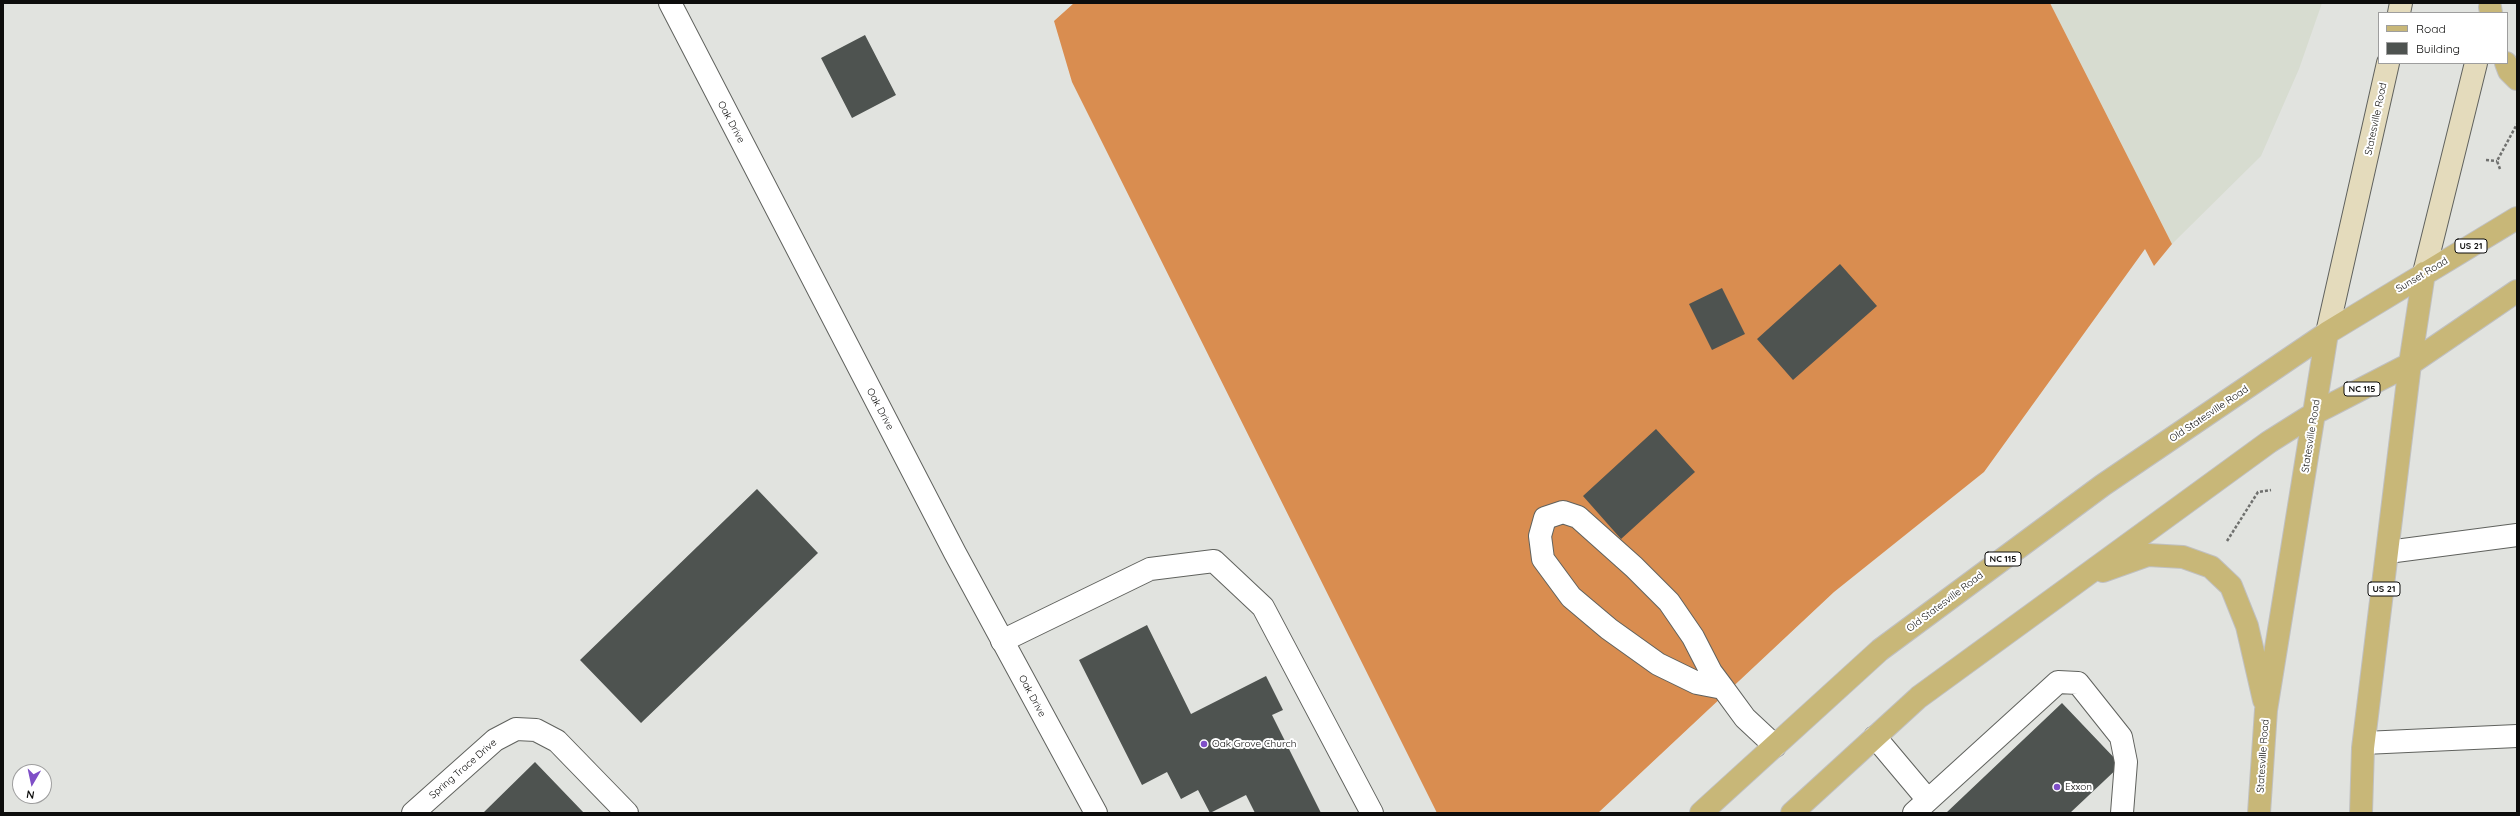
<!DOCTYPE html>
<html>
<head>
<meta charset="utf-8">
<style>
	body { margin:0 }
	#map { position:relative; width:2520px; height:816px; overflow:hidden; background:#e1e3df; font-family:Quicksand,sans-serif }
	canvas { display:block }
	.frame { position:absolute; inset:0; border:4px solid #0d0d0c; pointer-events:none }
	.legend { position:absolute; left:2378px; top:12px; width:130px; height:52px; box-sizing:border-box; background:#fff; border:1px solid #9e9e9e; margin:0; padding:5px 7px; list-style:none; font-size:12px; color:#0d0d0c }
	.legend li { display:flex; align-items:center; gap:8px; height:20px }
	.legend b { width:20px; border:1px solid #9e9e9e }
	.north { position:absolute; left:12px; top:764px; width:40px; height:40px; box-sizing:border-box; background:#fff; border:1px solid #9e9e9e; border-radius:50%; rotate:189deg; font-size:11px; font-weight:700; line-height:16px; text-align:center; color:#0d0d0c }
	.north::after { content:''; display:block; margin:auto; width:14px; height:18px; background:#7f4fc7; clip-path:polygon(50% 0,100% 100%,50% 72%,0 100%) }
</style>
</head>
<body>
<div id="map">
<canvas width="2520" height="816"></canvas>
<div class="frame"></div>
<ul class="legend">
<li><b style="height:5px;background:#c8b778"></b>Road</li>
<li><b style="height:11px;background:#4e5350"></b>Building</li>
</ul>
<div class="north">N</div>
</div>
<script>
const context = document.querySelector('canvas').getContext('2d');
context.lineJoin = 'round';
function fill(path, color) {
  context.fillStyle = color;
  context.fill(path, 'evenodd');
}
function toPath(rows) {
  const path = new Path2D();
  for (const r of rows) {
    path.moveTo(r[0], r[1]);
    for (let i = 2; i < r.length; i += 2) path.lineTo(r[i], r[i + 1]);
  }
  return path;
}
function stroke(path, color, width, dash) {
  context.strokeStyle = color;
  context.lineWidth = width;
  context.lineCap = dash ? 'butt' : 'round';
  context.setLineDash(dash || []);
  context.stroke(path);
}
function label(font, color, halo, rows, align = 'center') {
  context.font = font + ' Quicksand,sans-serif';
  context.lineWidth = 4;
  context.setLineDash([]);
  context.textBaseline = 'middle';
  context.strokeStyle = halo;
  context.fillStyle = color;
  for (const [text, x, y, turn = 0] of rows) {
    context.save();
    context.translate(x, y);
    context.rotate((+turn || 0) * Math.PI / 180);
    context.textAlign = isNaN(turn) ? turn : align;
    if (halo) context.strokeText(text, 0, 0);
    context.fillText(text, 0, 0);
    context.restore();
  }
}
fill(toPath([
	[2050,3,2322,3,2299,69,2261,156,2172,244]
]), '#d7dcd0');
fill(toPath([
	[1074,3,2050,3,2172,244,2154,266,2145,249,1984,472,1834,592,1598,813,1437,813,1072,82,1054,21]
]), '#d98d50');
fill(toPath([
	[865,35,896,95,852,118,821,58],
	[1840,264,1877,306,1793,380,1757,339],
	[1722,288,1745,334,1712,350,1689,304],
	[1656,429,1695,472,1621,539,1583,496],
	[757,489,818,553,641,723,580,660],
	[1147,625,1191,714,1266,676,1283,710,1272,715,1321,813,1255,813,1246,795,1210,813,1198,790,1181,799,1167,772,1142,785,1079,660],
	[2062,703,2121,765,2070,813,1946,813],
	[535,762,584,813,483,813]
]), '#4e5350');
const lane = toPath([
	[2388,552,2517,535],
	[1002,641,1150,569,1214,561,1263,607,1372,813],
	[1723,688,1697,683,1658,664,1609,629,1571,597,1543,559,1540,536,1545,518,1563,512,1578,517,1634,567,1669,602,1693,637,1711,672,1723,688,1745,718,1775,746],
	[1875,737,1928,800],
	[2364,743,2517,736],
	[1914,813,2058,682,2078,683,2121,737,2126,762,2122,813]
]);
const street = toPath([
	[670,3,955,553,1096,813],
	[413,813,495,740,516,729,536,730,557,741,627,813]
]);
const secondary = toPath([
	[2399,13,2401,3],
	[2424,273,2476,63],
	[2327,333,2388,63]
]);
const primary = toPath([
	[2490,7,2491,13],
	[2506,63,2509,71,2517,79],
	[2103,571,2148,555,2183,557,2211,567,2231,586,2247,626,2264,700],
	[1701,813,1880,650,2103,485,2327,333,2517,218],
	[1792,813,1919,697,2269,442,2315,413,2410,364,2517,291],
	[2259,813,2266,710,2327,333],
	[2361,813,2363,748,2410,364,2424,273]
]);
stroke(lane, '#60625e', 24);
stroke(street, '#60625e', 24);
stroke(secondary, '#60625e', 24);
stroke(primary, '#c0c0c0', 24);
stroke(toPath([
	[2486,160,2497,161],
	[2500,169,2497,161,2517,124],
	[2227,541,2258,492,2271,490]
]), '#6f706e', 2.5, [3, 2]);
stroke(lane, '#fff', 22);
stroke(street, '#fff', 22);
stroke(secondary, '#e4dbbc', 22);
stroke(primary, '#c8b778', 22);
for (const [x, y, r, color] of [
	[1204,744,4,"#7f4fc7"],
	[2057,787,4,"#7f4fc7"]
]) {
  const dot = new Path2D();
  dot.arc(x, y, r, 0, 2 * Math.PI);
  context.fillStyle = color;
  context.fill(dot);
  stroke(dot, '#fff', 1.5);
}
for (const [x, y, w] of [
	[2471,246,32],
	[2362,389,36],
	[2003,559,36],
	[2384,589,32]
]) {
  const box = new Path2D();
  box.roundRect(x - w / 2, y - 7, w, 14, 3);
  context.fillStyle = '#fff';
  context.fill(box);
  stroke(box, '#0d0d0c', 1);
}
label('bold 9px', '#0d0d0c', null, [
	["US 21",2471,246],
	["NC 115",2362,389],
	["NC 115",2003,559],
	["US 21",2384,589]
]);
label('10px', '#0d0d0c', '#fff', [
	["Statesville Road",2376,119,-78],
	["Oak Drive",731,122,62],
	["Sunset Road",2422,275,-31],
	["Oak Drive",880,409,62],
	["Old Statesville Road",2209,414,-34],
	["Statesville Road",2311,436,-81],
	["Old Statesville Road",1945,602,-37],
	["Oak Drive",1032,696,62],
	["Statesville Road",2263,756,-86],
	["Spring Trace Drive",463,769,-41]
]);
label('10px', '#0d0d0c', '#fff', [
	["Oak Grove Church",1212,744],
	["Exxon",2065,787]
], 'left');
</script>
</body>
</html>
